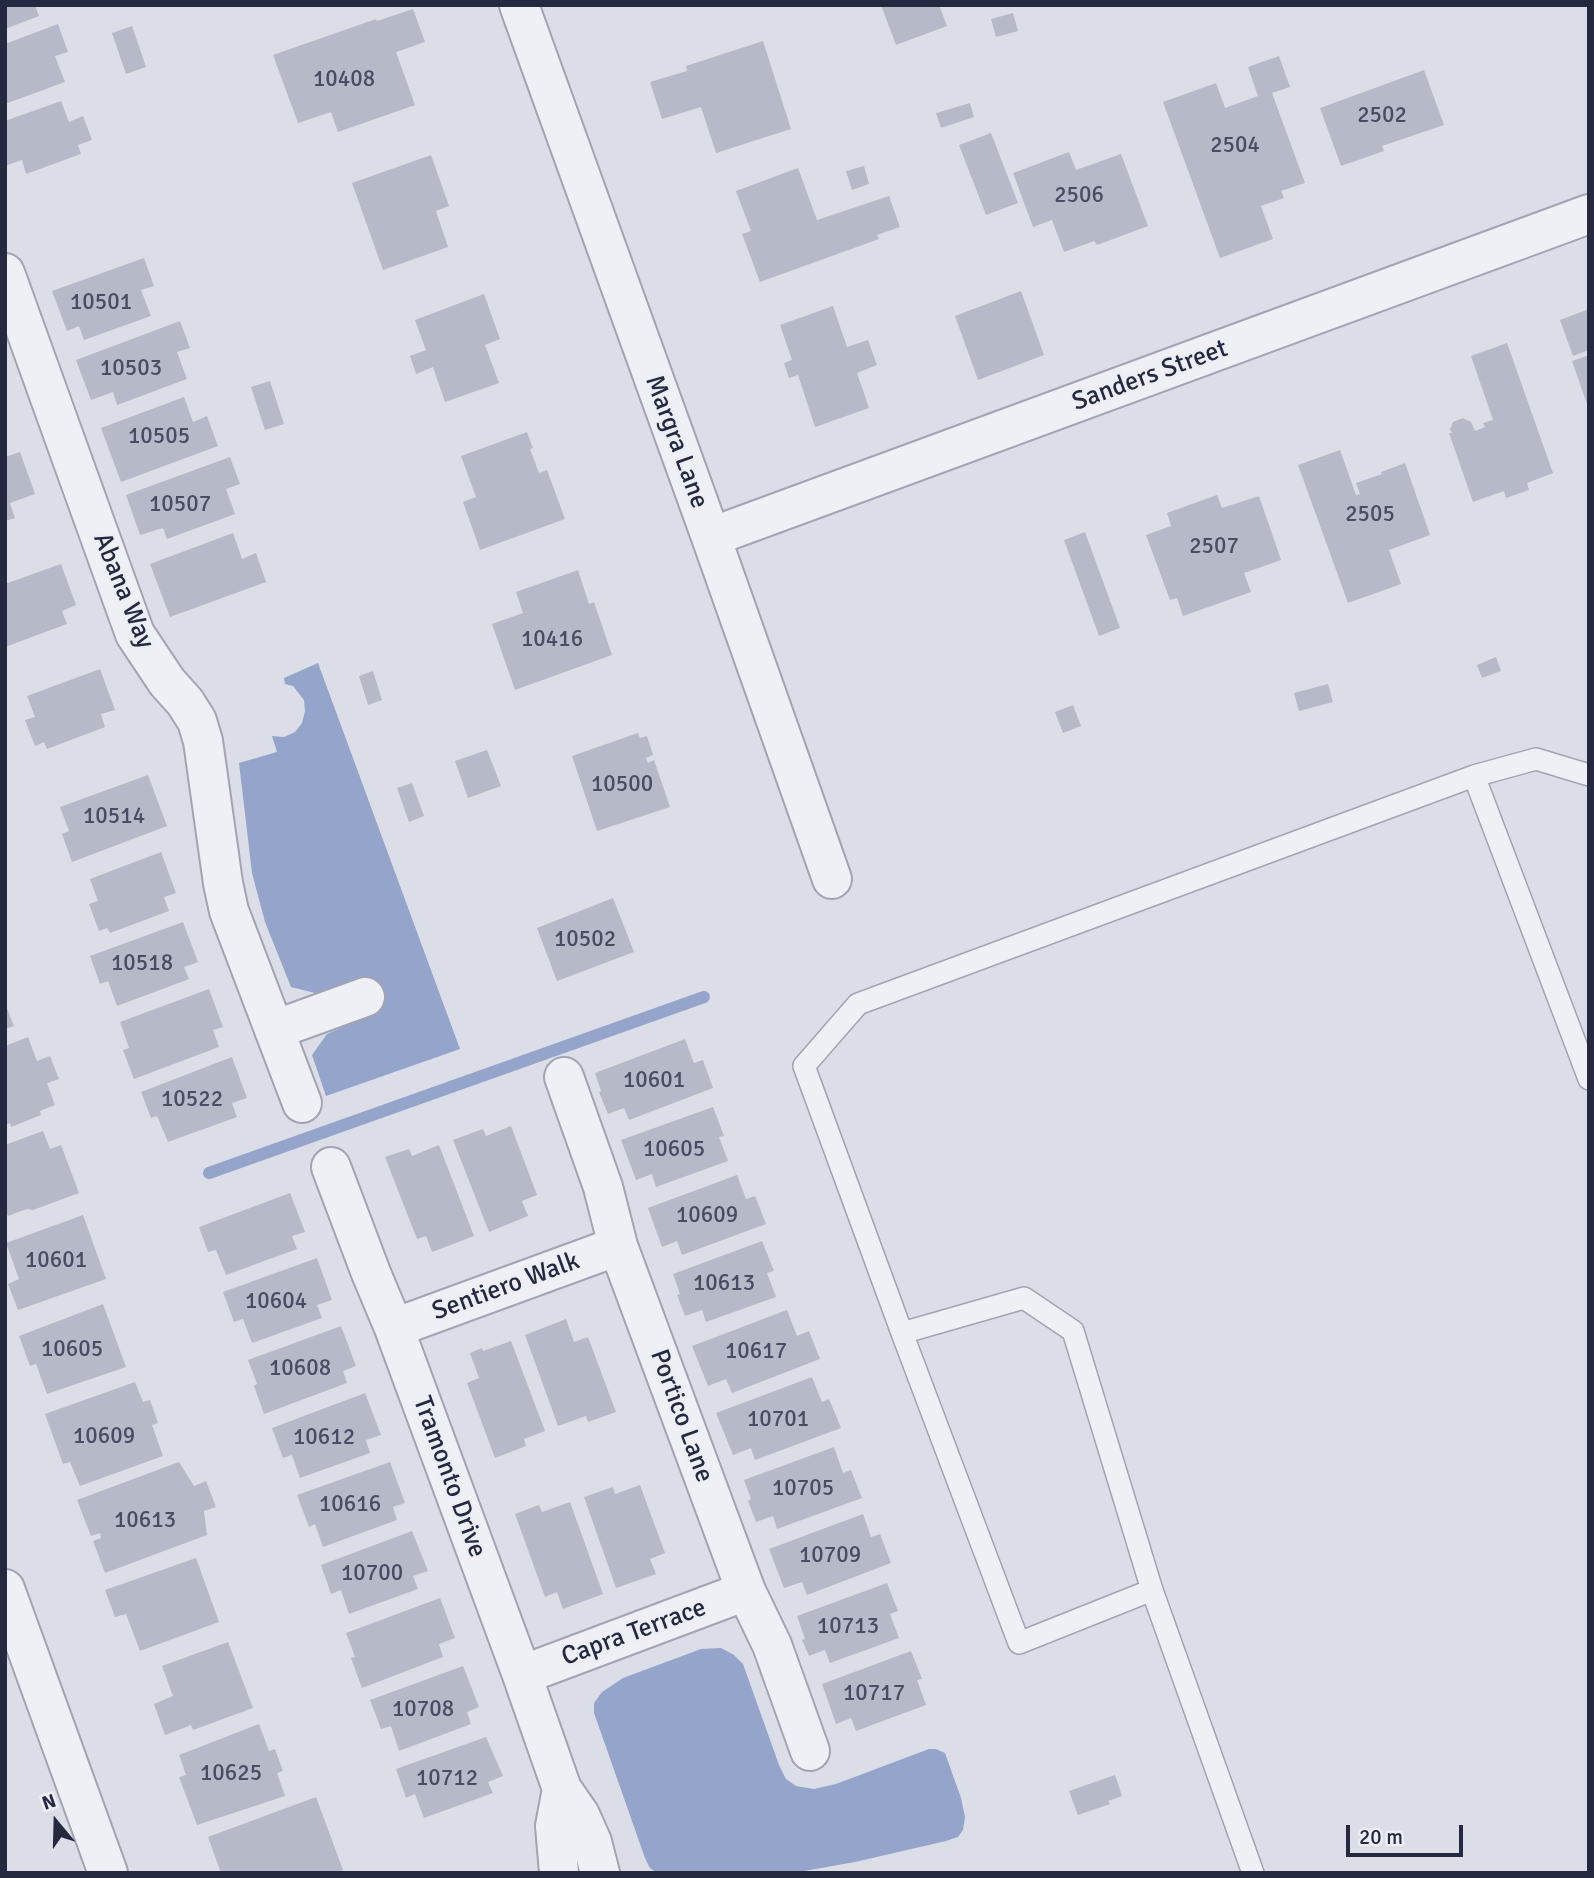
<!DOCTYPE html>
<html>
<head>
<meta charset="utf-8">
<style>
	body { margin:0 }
	#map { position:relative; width:1594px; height:1878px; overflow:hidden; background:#dcdee7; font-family:Signika,sans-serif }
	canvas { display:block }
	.frame { position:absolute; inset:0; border:7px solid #25293f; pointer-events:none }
	.north { position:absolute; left:21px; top:1787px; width:70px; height:70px; -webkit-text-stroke:5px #ebeef5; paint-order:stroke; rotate:341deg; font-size:19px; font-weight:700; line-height:28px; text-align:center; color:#25293f }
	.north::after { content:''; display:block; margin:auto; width:24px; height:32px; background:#25293f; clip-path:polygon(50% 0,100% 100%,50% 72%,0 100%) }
	.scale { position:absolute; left:1346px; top:1825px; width:117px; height:32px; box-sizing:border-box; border:4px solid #25293f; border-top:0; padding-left:9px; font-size:21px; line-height:24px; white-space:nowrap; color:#25293f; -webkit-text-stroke:5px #ebeef5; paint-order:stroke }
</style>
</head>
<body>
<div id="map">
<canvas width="1594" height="1878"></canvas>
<div class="frame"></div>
<div class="north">N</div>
<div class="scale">20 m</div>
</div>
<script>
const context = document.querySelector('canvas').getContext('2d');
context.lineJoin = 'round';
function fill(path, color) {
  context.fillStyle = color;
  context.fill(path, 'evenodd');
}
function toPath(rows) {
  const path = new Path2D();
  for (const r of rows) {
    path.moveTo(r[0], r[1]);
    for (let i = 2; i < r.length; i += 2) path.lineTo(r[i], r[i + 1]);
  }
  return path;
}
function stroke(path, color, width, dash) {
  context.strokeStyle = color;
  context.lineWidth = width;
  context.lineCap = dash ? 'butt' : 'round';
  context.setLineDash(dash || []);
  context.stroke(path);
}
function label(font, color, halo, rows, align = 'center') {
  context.font = font + ' Signika,sans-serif';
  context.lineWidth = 5;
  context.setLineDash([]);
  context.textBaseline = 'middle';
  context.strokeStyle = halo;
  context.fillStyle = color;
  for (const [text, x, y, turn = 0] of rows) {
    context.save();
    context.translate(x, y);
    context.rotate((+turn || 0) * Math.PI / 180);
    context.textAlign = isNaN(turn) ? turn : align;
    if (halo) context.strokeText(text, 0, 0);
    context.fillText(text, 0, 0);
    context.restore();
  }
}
fill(toPath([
	[318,663,460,1049,326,1096,312,1055,327,1034,372,1014,360,978,315,993,291,987,265,922,252,873,239,763,277,752,272,736,284,737,295,732,302,723,305,711,304,700,293,686,285,684,284,678],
	[721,1648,734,1655,743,1664,779,1765,786,1779,796,1786,814,1789,836,1784,929,1749,936,1749,945,1753,961,1798,965,1817,963,1830,958,1837,946,1841,855,1862,793,1873,657,1873,650,1868,645,1858,594,1713,594,1703,602,1692,623,1678,701,1649]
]), '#94a4ca');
stroke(toPath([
	[209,1173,704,997]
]), '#94a4ca', 12);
fill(toPath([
	[5,5,35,5,39,16,5,29],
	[881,5,939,5,947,26,896,45],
	[413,9,425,42,396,52,415,105,338,132,331,112,298,123,273,55,376,19,377,21],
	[1013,13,1018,31,996,37,991,19],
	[58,24,68,52,55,56,65,82,5,104,5,44],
	[132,26,146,67,126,74,112,33],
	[763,41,791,129,716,153,701,107,662,119,650,82,687,71,686,66],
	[1279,56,1290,87,1272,93,1305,183,1281,191,1284,198,1261,206,1273,239,1220,258,1163,102,1216,83,1225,108,1258,96,1248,67],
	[1424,70,1444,125,1382,146,1384,151,1341,166,1320,108],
	[61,101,69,122,83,116,92,140,78,145,81,154,26,174,22,160,5,166,5,121],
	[970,103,974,117,941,128,936,113],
	[991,133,1018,203,986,215,959,145],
	[1069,152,1076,170,1121,154,1148,226,1097,245,1094,241,1064,252,1052,220,1033,227,1013,173],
	[431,155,449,206,436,211,448,247,383,270,352,183],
	[864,166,869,184,852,190,846,171],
	[798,168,817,220,889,196,900,227,877,235,879,239,760,282,742,234,751,231,736,191],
	[144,258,154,286,141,290,151,316,84,340,79,326,67,331,52,291],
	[1021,291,1044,355,978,380,955,316],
	[484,294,500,339,485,345,499,383,445,402,433,367,416,374,410,356,426,350,415,320],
	[833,306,847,347,868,340,877,365,857,373,869,408,815,427,798,375,789,378,784,363,792,360,780,325],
	[1589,309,1589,350,1573,356,1560,320],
	[180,321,190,348,177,352,187,379,117,405,113,392,91,400,76,360],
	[1507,343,1553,473,1527,483,1529,490,1506,498,1504,491,1473,502,1449,433,1452,433,1450,429,1453,422,1463,418,1471,422,1475,431,1485,427,1483,423,1493,420,1471,356],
	[1589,355,1589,407,1588,407,1572,361],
	[270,381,284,424,265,430,251,387],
	[184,397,193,422,207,416,218,446,121,482,101,428],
	[527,432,533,448,530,449,539,473,547,470,565,519,480,550,463,502,476,497,461,456],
	[1340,450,1356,495,1360,494,1356,483,1382,474,1381,472,1405,463,1430,535,1389,550,1401,584,1348,603,1298,465],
	[20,452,35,494,10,503,15,518,5,521,5,457],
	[230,457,240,484,226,489,235,514,167,539,163,528,140,535,126,495],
	[1217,495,1222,508,1259,496,1281,560,1244,573,1251,592,1183,616,1177,598,1170,600,1146,535,1171,526,1167,513],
	[1085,532,1120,628,1099,636,1064,540],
	[233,533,242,559,256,553,266,582,170,617,150,564],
	[61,564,76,605,62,611,67,624,5,647,5,584],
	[578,570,589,604,594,602,612,655,515,690,492,624,523,613,516,592],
	[1496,657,1501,671,1482,678,1477,665],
	[100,669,115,710,101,714,105,727,47,749,44,742,35,746,25,720,35,717,27,696],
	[373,671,382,700,368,705,359,676],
	[1328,684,1333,702,1299,711,1294,693],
	[1073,705,1081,726,1063,733,1055,712],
	[638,733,640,738,647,736,653,755,646,758,648,763,654,760,670,807,597,831,572,756],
	[487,750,501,786,468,798,455,761],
	[148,775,167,826,72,862,62,834,69,831,60,807],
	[412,783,424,816,409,822,397,788],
	[161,852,176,893,164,897,169,911,110,933,107,928,99,931,89,904,98,901,90,879],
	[613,898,634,952,557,981,537,928],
	[183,922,198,962,184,967,189,979,117,1006,108,981,100,984,90,956],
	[209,989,223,1027,213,1030,219,1047,134,1079,123,1050,129,1048,120,1022],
	[5,1003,14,1026,5,1029],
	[28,1037,37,1061,50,1056,59,1079,47,1083,55,1105,40,1111,41,1115,11,1127,10,1123,5,1125,5,1046],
	[685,1039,694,1063,703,1060,713,1088,629,1120,624,1108,608,1114,599,1092,601,1091,595,1073],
	[232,1057,247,1098,232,1103,237,1117,168,1142,157,1116,151,1118,141,1092],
	[713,1107,724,1136,719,1137,728,1161,656,1187,652,1174,636,1180,621,1140],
	[511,1126,537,1195,522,1201,528,1216,489,1232,453,1140,483,1129,486,1136],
	[43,1131,50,1149,61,1145,79,1193,33,1210,27,1209,8,1216,5,1210,5,1145],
	[439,1145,474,1236,432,1252,426,1236,417,1239,385,1157,409,1149,412,1156],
	[737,1175,746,1199,755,1196,766,1224,682,1255,677,1241,662,1247,648,1208],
	[290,1193,305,1232,292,1236,297,1249,226,1275,216,1250,208,1252,199,1227],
	[83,1215,106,1279,18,1310,8,1284,19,1279,6,1243],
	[762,1241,774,1271,767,1273,776,1297,706,1322,702,1310,685,1316,677,1295,680,1294,673,1274],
	[317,1258,332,1300,317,1305,322,1318,252,1343,243,1319,234,1322,223,1292],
	[103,1304,126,1367,47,1394,36,1364,30,1366,19,1336],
	[787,1310,797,1336,809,1331,820,1359,732,1393,726,1379,708,1386,692,1346],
	[566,1319,574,1342,588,1337,616,1412,588,1422,586,1416,558,1426,525,1335],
	[341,1326,356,1366,343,1371,347,1383,264,1414,254,1386,257,1384,248,1360],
	[511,1341,545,1431,524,1439,526,1446,495,1458,467,1383,479,1378,470,1353,482,1348,483,1351],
	[812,1377,822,1402,829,1399,841,1428,755,1460,751,1448,733,1455,716,1413],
	[135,1382,143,1402,150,1400,158,1423,152,1425,163,1456,80,1486,70,1462,63,1464,45,1414],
	[365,1393,381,1435,366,1440,370,1453,300,1478,292,1455,283,1458,272,1428],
	[834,1447,843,1473,851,1470,862,1498,777,1529,773,1516,756,1522,748,1501,751,1499,744,1480],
	[179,1462,194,1486,206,1481,216,1507,204,1511,207,1535,105,1573,93,1541,101,1538,100,1533,91,1536,77,1500],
	[390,1462,405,1503,393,1507,397,1520,323,1547,315,1524,309,1527,297,1495],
	[640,1485,665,1553,650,1559,656,1574,616,1588,584,1497,613,1487,615,1494],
	[570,1502,603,1594,563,1609,557,1592,545,1597,515,1514,539,1505,542,1512],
	[863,1514,871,1537,880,1534,891,1563,807,1595,802,1582,784,1588,769,1549],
	[412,1531,428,1571,413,1576,418,1589,349,1614,341,1590,331,1594,321,1565],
	[196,1558,219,1622,140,1651,126,1614,115,1617,105,1590],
	[887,1583,898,1611,890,1614,899,1638,830,1663,825,1650,809,1656,802,1640,805,1639,797,1616],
	[440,1598,455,1638,439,1644,443,1657,362,1688,351,1658,355,1657,346,1633],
	[228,1642,253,1708,193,1730,191,1725,165,1735,154,1704,173,1696,162,1666],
	[911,1651,922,1679,917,1680,926,1705,856,1731,851,1718,836,1724,822,1684],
	[463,1666,479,1707,467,1712,471,1724,399,1751,391,1726,381,1729,370,1700],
	[259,1724,269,1751,275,1749,283,1771,277,1773,285,1796,197,1825,179,1777,186,1775,179,1755],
	[486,1737,503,1776,488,1782,493,1793,424,1818,415,1794,406,1798,396,1769],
	[1115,1775,1122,1796,1108,1801,1110,1804,1078,1815,1069,1791],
	[316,1797,343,1870,337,1873,221,1873,208,1837]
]), '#b6b9c7');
const lane = toPath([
	[1474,776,1589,1079],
	[902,1333,1019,1643,1152,1590],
	[1253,1873,1152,1590,1073,1331,1024,1298,902,1333,804,1066,858,1004,1474,776,1536,759,1589,775]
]);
const street = toPath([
	[519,5,711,537,832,879],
	[5,273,135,634,167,682,185,702,197,721,203,741,223,883,229,911,302,1103],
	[711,537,1589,214],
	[274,1030,365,997],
	[564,1077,603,1187,618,1246,746,1591,772,1645,810,1751],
	[331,1167,371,1273,394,1328,522,1675,562,1789,580,1815,592,1842,600,1873],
	[394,1328,618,1246],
	[5,1589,108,1873],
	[522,1675,746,1591],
	[559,1873,555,1826,562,1789]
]);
stroke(lane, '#a1a4b1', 24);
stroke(street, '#a1a4b1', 42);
stroke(lane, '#eff0f5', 21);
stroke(street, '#eff0f5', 38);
label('23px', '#494d61', null, [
	["10408",344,80],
	["2502",1382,116],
	["2504",1235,146],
	["2506",1079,196],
	["10501",101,303],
	["10503",131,369],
	["10505",159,437],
	["10507",180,505],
	["2505",1370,515],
	["2507",1214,547],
	["10416",552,640],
	["10500",622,785],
	["10514",114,817],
	["10502",585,940],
	["10518",142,964],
	["10601",654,1081],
	["10522",192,1100],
	["10605",674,1150],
	["10609",707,1216],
	["10601",56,1261],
	["10613",724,1284],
	["10604",276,1302],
	["10605",72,1350],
	["10617",756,1352],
	["10608",300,1369],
	["10701",778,1420],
	["10609",104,1437],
	["10612",324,1438],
	["10705",803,1489],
	["10616",350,1505],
	["10613",145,1521],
	["10709",830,1556],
	["10700",372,1574],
	["10713",848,1627],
	["10717",874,1694],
	["10708",423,1710],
	["10625",231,1774],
	["10712",447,1779]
]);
label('26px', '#25293f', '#ebeef5', [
	["Sanders Street",1150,376,-20],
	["Margra Lane",676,442,70],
	["Abana Way",123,591,68],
	["Sentiero Walk",506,1287,-20],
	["Portico Lane",681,1416,70],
	["Tramonto Drive",449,1477,70],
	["Capra Terrace",634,1633,-20]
]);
</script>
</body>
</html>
